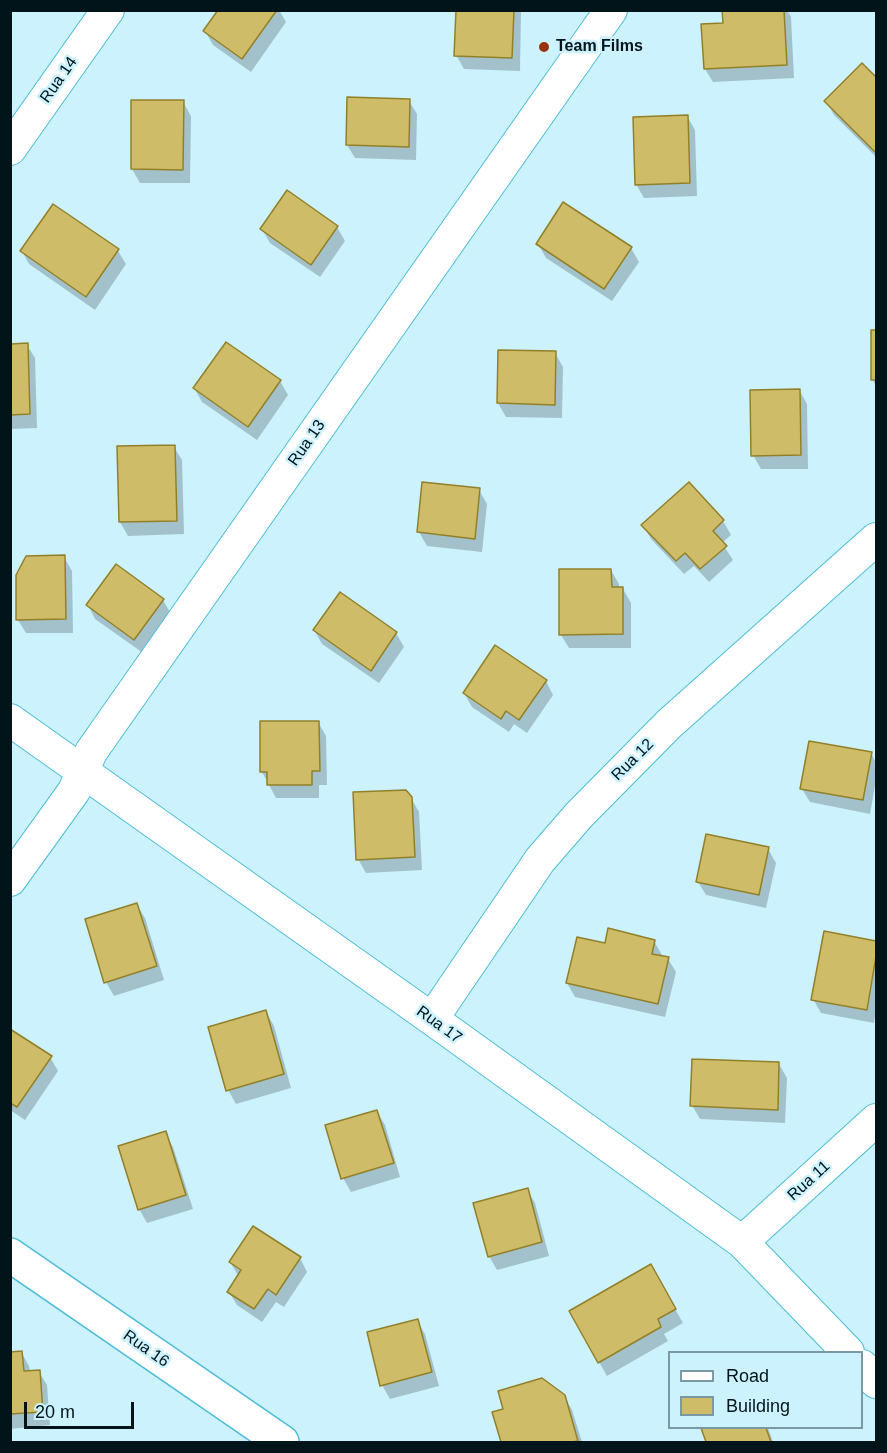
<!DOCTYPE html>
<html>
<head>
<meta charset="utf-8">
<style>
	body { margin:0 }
	#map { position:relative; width:887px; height:1453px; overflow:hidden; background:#ccf2fe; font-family:Helvetica,sans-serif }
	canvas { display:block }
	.frame { position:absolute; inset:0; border:12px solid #00141a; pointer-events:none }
	.legend { position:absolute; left:668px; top:1351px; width:195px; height:78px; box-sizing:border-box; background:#ccf2fe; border:2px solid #7a99a3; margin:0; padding:8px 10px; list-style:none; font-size:18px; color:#00141a }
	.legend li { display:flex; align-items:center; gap:12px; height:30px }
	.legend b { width:30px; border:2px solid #7a99a3 }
	.scale { position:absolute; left:24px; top:1402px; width:110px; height:27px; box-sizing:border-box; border:3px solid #00141a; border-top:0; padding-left:8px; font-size:18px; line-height:21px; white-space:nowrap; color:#00141a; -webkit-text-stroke:4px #ccf2fe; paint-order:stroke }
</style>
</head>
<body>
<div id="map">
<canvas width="887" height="1453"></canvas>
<div class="frame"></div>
<ul class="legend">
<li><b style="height:8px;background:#fff"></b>Road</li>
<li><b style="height:16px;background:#cebc68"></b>Building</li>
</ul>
<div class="scale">20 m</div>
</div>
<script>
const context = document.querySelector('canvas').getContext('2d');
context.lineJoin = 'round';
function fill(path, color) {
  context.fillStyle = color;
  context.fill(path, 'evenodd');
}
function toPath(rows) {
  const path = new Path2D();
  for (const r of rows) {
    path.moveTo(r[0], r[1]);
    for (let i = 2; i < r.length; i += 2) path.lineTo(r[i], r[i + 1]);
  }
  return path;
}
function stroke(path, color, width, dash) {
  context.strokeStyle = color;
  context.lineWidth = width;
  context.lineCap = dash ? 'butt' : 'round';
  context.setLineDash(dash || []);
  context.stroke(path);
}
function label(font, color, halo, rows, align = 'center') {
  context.font = font + ' Helvetica,sans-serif';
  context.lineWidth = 5;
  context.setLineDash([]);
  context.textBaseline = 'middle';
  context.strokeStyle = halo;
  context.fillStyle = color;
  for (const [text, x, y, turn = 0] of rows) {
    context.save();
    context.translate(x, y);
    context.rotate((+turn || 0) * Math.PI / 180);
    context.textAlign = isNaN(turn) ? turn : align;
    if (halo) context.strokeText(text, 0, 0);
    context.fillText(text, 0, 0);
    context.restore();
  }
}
fill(toPath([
	[220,10,279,10,286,22,251,72,213,45,205,31],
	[458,10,521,10,520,71,464,69,456,55],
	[724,10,787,10,791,17,794,78,713,82,705,69,725,25],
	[862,65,876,79,876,157,834,115,826,101],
	[409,101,417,114,416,160,355,158,347,145],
	[183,102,191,116,190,183,140,183,132,169],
	[687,116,695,130,697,196,644,198,636,184],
	[53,206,118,251,126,264,95,310,29,264,22,251],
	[337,227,345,241,320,277,270,243,262,229],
	[538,244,631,248,639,262,612,301,546,258],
	[872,332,876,332,876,386,873,380],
	[10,345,27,345,35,358,37,428,10,429],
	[555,353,563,367,562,418,506,417,498,403],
	[280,381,288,395,257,440,202,402,194,388],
	[799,390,807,404,808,469,761,469,753,455],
	[174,447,182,460,184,534,128,536,120,522],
	[689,484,723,521,731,535,722,543,733,560,709,582,694,566,684,574,651,539,643,525],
	[479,490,487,504,482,552,427,546,419,532],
	[64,557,72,571,73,633,26,633,18,620],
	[116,566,163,600,171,614,143,653,95,619,88,605],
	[611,570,619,584,619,589,623,589,631,603,631,648,569,648,561,635],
	[314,630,396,633,404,647,379,683,322,644],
	[546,681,553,695,527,733,514,724,509,732,472,707,464,693],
	[318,722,326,736,327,785,319,785,319,798,276,798,262,772],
	[871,753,876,763,876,780,870,814,810,802,802,789],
	[411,798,419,812,422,870,366,873,358,859],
	[768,849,776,863,766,908,706,895,698,882],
	[137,905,145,918,164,980,114,996,106,982],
	[825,933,876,943,876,1009,874,1023,821,1013,813,999],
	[654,941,662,955,662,957,668,959,676,972,665,1017,575,997,567,983,606,945],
	[266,1012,274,1026,291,1088,236,1104,228,1090],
	[10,1031,50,1057,58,1071,25,1120,10,1110],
	[779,1064,787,1078,785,1123,700,1119,692,1105],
	[377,1112,385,1125,400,1177,351,1192,343,1178],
	[165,1133,173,1147,193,1209,147,1223,139,1209],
	[527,1190,535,1203,549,1256,497,1270,489,1256],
	[300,1258,307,1272,284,1307,276,1302,262,1322,237,1305,229,1292,239,1277,230,1262],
	[651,1267,683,1323,664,1334,668,1341,607,1376,571,1312],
	[417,1321,425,1334,439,1386,390,1399,382,1385],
	[21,1352,29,1366,30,1372,39,1372,47,1385,50,1425,10,1429,10,1353],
	[564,1396,572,1410,582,1442,503,1442,494,1413],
	[702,1428,768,1428,773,1442,707,1442]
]), '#0003');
const building = toPath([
	[218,10,277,10,242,59,203,31,218,10],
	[456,10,514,10,512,58,454,56,456,10],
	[722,10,784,10,787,65,704,69,701,24,723,23,722,10],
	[862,63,876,77,876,153,824,101,862,63],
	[347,97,410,99,409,147,346,145,347,97],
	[131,100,184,100,183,170,131,169,131,100],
	[688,115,690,183,635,185,633,117,688,115],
	[287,190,338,226,311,265,260,229,287,190],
	[563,202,632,247,604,289,536,244,563,202],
	[53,204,119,249,86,297,20,251,53,204],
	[871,330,876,330,876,380,871,380,871,330],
	[226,342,281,380,248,427,193,388,226,342],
	[28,343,30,414,10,415,10,344,28,343],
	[498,350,556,351,555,405,497,403,498,350],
	[800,389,801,455,751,456,750,390,800,389],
	[175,445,177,521,119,522,117,446,175,445],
	[422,482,480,488,475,539,417,532,422,482],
	[689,482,724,520,713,531,727,546,700,569,685,553,676,561,641,525,689,482],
	[65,555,66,619,16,620,16,575,26,556,65,555],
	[116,564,164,599,134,640,86,605,116,564],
	[559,569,611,569,612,587,623,587,623,634,559,635,559,569],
	[340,592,397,632,371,671,313,630,340,592],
	[495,645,547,680,519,720,506,711,501,719,463,693,495,645],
	[260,721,319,721,320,771,312,771,312,785,267,785,267,772,260,772,260,721],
	[809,741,872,752,863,800,800,789,809,741],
	[406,790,412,797,415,857,356,860,353,792,406,790],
	[706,834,769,847,759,895,696,882,706,834],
	[137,903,157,966,104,983,85,919,137,903],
	[608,928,655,940,652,954,669,957,658,1004,566,983,577,937,605,943,608,928],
	[824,931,876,941,876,956,867,1010,811,1000,824,931],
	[266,1010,284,1074,226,1091,208,1027,266,1010],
	[10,1029,52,1056,17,1107,10,1103,10,1029],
	[692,1059,779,1062,778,1110,690,1106,692,1059],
	[377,1110,394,1163,341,1179,325,1125,377,1110],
	[166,1131,186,1195,138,1210,118,1146,166,1131],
	[528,1188,542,1242,488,1257,473,1203,528,1188],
	[253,1226,301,1257,276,1295,268,1289,254,1309,227,1292,241,1270,229,1262,253,1226],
	[651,1264,676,1309,658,1319,661,1327,598,1363,569,1311,651,1264],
	[418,1319,432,1372,380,1386,367,1332,418,1319],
	[22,1351,24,1371,40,1370,43,1412,10,1414,10,1352,22,1351],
	[542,1378,565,1395,578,1441,572,1442,501,1442,492,1412,503,1409,498,1391,542,1378],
	[701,1428,766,1428,771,1442,706,1442,701,1428]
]);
fill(building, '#cebc68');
stroke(building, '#928029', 1.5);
const street = toPath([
	[10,149,108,10],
	[10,720,432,1019,742,1242,848,1352],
	[10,880,74,791,91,752,611,10],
	[432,1019,540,860,579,815,669,724,876,539],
	[742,1242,876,1120],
	[862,1366,876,1382]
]);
const secondary = toPath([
	[10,1255,282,1442]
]);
stroke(street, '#4dbcd8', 34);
stroke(secondary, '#4dbcd8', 36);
stroke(street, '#fff', 32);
stroke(secondary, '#fff', 33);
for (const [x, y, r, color] of [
	[544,47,6,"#98320d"]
]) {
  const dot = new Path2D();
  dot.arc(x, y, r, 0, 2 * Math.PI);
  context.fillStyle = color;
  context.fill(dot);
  stroke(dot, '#ccf2fe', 2);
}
label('bold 16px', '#00141a', '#ccf2fe', [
	["Team Films",556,47]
], 'left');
label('16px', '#00141a', '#ccf2fe', [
	["Rua 14",59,80,-55],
	["Rua 13",307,443,-55],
	["Rua 12",633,760,-45],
	["Rua 17",439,1025,36],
	["Rua 11",809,1181,-42],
	["Rua 16",146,1349,35]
]);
</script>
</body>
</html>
